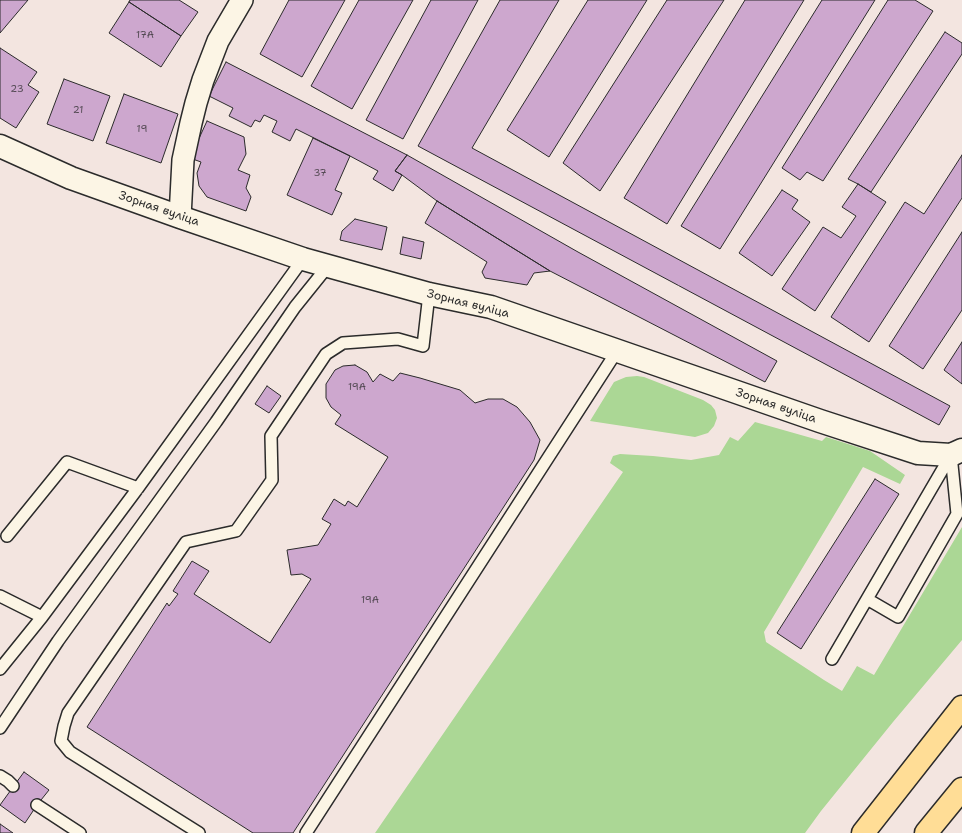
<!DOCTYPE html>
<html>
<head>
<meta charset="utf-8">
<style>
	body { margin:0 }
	canvas { display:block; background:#f3e5e0 }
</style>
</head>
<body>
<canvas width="962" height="833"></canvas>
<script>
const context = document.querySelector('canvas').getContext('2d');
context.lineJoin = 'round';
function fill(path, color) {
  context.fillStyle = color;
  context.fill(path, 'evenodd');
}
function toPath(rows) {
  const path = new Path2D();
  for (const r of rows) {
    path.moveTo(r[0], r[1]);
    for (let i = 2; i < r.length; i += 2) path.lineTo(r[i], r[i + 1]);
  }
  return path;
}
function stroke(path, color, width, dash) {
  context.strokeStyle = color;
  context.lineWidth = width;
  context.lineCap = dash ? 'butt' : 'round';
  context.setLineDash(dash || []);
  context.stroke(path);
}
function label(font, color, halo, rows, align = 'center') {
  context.font = font + ' "Shantell Sans",sans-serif';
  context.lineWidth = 3;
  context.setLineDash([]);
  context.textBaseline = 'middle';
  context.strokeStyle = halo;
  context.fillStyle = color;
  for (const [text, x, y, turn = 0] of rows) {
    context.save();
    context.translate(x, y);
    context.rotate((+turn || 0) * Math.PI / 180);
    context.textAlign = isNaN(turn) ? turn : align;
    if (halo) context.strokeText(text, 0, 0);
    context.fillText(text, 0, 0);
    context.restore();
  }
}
fill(toPath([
	[637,376,644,377,703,400,711,405,715,410,717,418,714,426,708,433,695,437,590,421,614,382,626,377],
	[755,422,822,441,826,437,870,451,905,475,900,484,863,467,764,632,766,642,824,680,842,691,857,666,874,675,962,527,962,640,893,722,821,811,805,833,375,833,623,472,610,463,613,456,620,454,653,456,691,460,719,455,730,437,738,441]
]), '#abd795');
const building = toPath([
	[0,0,28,0,0,33,0,0],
	[130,0,179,0,198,12,181,36,129,2,130,0],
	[289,0,345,0,302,77,260,54,289,0],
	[359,0,413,0,352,109,311,86,359,0],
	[431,0,478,0,403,139,366,120,431,0],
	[500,0,559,0,472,148,950,406,939,425,418,146,500,0],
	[588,0,647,0,549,157,507,130,588,0],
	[667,0,724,0,600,191,563,163,667,0],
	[745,0,804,0,667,224,624,198,745,0],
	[822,0,875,0,720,249,681,226,822,0],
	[888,0,915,0,933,11,823,181,807,172,800,180,782,168,888,0],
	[129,2,181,36,161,67,109,33,129,2],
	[945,32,962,43,962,54,871,192,858,184,848,179,945,32],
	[0,48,37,72,28,85,39,92,16,128,0,118,0,48],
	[226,62,407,155,395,171,402,175,393,191,373,179,378,171,350,156,296,129,290,141,272,132,277,121,264,115,260,122,255,120,251,127,229,116,233,108,209,96,226,62],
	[64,79,110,96,93,141,47,124,64,79],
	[124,94,178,114,161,163,106,143,124,94],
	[207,121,244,137,246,154,238,170,250,175,246,188,251,197,246,211,207,197,199,186,197,173,201,162,190,158,207,121],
	[313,138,350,156,335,190,342,193,332,215,287,195,313,138],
	[407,155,578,252,777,361,765,382,550,271,437,201,402,175,395,171,407,155],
	[962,155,962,198,869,342,831,317,905,202,924,214,962,155],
	[858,184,886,202,815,311,782,289,823,227,841,238,856,216,842,207,858,184],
	[782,190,798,200,792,209,810,222,772,276,739,253,782,190],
	[437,201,550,271,534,273,527,285,485,278,482,272,487,262,425,223,437,201],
	[355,219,387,227,382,250,340,240,342,231,355,219],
	[962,232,962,310,923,369,889,346,962,232],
	[403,237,424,242,421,259,400,254,403,237],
	[962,342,962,384,944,370,962,342],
	[355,365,367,372,373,382,380,374,393,381,400,373,420,378,460,390,475,403,488,399,503,399,517,407,530,422,540,440,534,460,293,833,253,833,87,727,167,603,169,606,178,594,173,591,192,561,209,571,194,594,270,643,311,579,302,574,291,575,287,550,318,545,331,524,322,519,334,499,345,506,348,501,357,507,388,457,335,424,341,415,331,407,326,398,326,384,335,370,343,366,355,365],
	[267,386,281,396,269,413,255,404,267,386],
	[875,479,899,494,801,649,777,633,875,479],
	[24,772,49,790,37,805,25,823,0,805,24,772],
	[0,824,13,833,0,833,0,824]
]);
fill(building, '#cda7ce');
stroke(building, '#2b2b2b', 1);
const service = toPath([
	[7,536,67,462,138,488],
	[0,596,42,617],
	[867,599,898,617,957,514,951,455],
	[832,659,951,455],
	[0,669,42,617,138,488,303,259],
	[0,728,58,641,216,422,295,307,328,266],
	[0,776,8,781,13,786],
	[37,805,80,833],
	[199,833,70,752,61,741,64,726,68,713,186,542,236,531,272,480,271,436,326,354,343,343,398,339,423,346,429,294],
	[306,833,617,351]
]);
const minor = toPath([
	[180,217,183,160,191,123,196,103,203,80,218,41,242,0]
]);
const tertiary = toPath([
	[0,146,71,178,180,217,303,259,429,294,467,302,491,307,820,421,918,453,951,455,962,450]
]);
const trunk = toPath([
	[863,833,962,707],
	[926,833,962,789]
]);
stroke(service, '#2b2b2b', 14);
stroke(minor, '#2b2b2b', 24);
stroke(tertiary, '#2b2b2b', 25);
stroke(trunk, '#2b2b2b', 25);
stroke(service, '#fcf5e5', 11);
stroke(minor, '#fcf5e5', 21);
stroke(tertiary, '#fcf5e5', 22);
stroke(trunk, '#ffdd96', 22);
label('10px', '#544a54', null, [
	["17А",145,35],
	["23",17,89],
	["21",78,110],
	["19",142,129],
	["37",320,173],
	["19А",357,387],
	["19А",370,600]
]);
label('12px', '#2b2b2b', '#fcf5e5', [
	["Зорная вуліца",159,209,19],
	["Зорная вуліца",468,304,14],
	["Зорная вуліца",776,406,19]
]);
</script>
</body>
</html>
